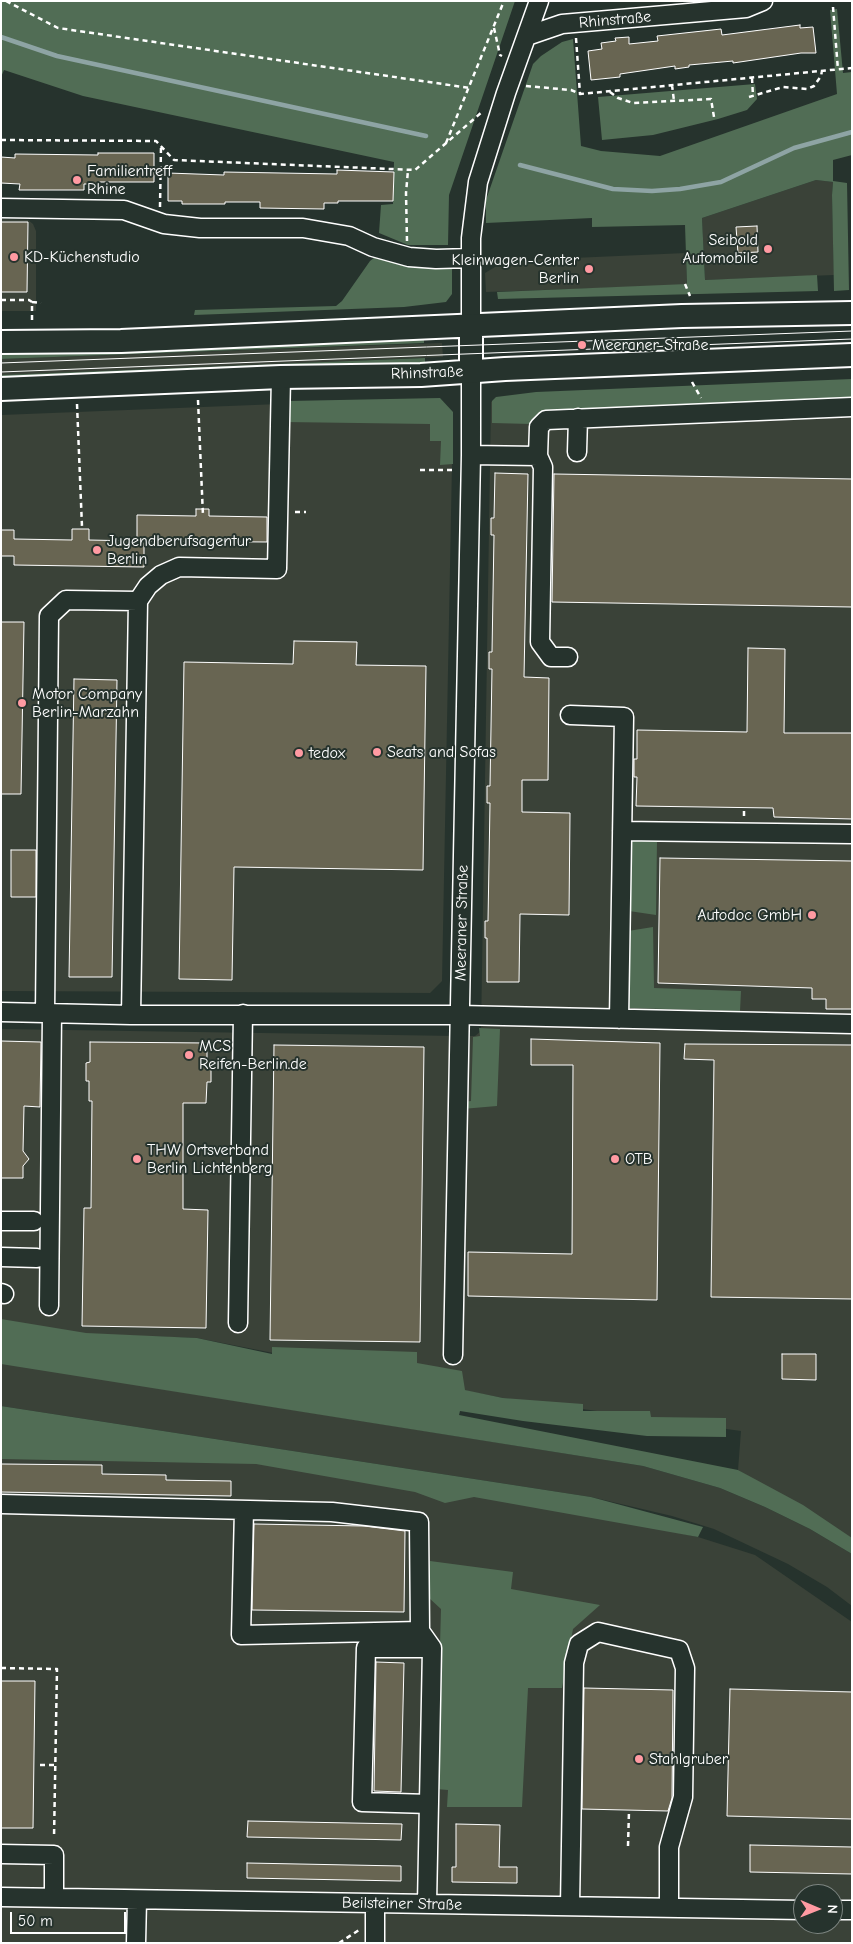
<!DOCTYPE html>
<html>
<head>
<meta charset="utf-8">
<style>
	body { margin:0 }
	#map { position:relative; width:853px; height:1944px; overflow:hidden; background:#26332d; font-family:"Comic Neue",sans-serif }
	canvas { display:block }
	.frame { position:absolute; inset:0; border:2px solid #fff; pointer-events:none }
	.north { position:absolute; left:793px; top:1884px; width:50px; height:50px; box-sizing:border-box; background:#26332d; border:1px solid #7d8581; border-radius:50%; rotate:91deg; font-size:14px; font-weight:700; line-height:20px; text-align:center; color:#fff }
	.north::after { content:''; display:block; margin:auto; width:18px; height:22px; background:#ff9aa2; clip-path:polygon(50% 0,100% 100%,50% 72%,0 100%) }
	.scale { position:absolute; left:10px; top:1912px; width:116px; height:22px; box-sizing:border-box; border:2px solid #fff; border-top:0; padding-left:6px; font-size:15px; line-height:18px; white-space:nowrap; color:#fff; -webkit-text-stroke:4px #26332d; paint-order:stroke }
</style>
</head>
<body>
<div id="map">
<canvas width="853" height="1944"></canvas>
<div class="frame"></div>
<div class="north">N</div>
<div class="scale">50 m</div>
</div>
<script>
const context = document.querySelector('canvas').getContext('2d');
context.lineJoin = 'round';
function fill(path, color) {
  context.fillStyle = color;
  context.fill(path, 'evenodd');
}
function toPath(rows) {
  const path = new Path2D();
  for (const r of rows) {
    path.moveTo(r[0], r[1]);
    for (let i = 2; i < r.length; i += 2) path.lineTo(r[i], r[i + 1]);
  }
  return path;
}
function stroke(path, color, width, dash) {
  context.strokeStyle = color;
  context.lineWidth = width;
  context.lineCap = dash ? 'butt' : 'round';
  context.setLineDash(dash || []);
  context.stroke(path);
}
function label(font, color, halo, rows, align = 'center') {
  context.font = font + ' "Comic Neue",sans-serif';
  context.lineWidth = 4;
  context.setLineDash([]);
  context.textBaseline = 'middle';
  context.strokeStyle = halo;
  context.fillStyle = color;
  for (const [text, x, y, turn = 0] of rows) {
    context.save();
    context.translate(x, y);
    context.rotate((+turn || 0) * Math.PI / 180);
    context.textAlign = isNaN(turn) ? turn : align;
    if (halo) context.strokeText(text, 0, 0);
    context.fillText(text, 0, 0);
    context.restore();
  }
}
fill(toPath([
	[816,180,833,182,832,195,834,275,705,280,702,218],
	[1,219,28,220,33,224,36,231,36,311,1,311],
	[686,253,687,285,486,292,485,273,505,261],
	[442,343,443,357,1,375,1,359],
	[852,383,852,1540,738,1470,741,1431,503,1398,197,1338,1,1331,1,1029,457,1036,475,1036,481,1031,491,402,494,400],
	[279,404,453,412,442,981,430,993,1,991,1,415],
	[1,1363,643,1466,720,1488,765,1507,810,1529,852,1554,852,1606,827,1587,788,1564,714,1529,672,1516,591,1497,1,1406],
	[1,1446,235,1453,554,1506,698,1537,755,1555,852,1622,852,1943,1,1943],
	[803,1894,833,1894,833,1924,803,1924]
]), '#3a4238');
fill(toPath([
	[1,1,515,1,449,195,448,245,408,245,379,233,381,205,393,204,394,162,83,96,4,70,1,77],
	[837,9,843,73,852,72,852,155,833,160,833,181,847,183,849,290,834,291,832,195,833,182,816,180,702,218,705,280,817,275,818,291,498,299,497,292,687,284,685,225,592,227,592,218,486,223,486,200,533,64,541,56,562,42,573,39,581,146,601,151,660,156,837,94,830,10],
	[755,84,757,99,747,110,718,119,653,135,602,140,598,97],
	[375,257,416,267,452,266,452,294,446,302,404,307,194,315,195,310,336,306,342,301,370,261],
	[424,337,424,343,1,359,1,353],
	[425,358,425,364,1,380,1,375],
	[852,379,852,401,551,413,537,416,531,424,492,423,492,401,496,397,536,392],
	[440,398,453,412,453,464,440,465,441,441,430,441,430,424,285,422,288,401],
	[630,839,657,840,656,915,629,911],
	[653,927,654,988,741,991,740,1011,628,1008,628,931],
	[479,1028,500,1029,497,1106,462,1109,463,1102,471,1101,473,1037,480,1036],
	[1,1319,86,1333,197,1338,272,1354,272,1347,417,1352,417,1363,462,1371,465,1390,503,1398,583,1404,583,1411,650,1411,651,1417,726,1418,726,1437,647,1436,523,1421,460,1411,459,1415,738,1470,803,1505,852,1538,852,1554,810,1529,765,1507,720,1488,643,1466,1,1364],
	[1,1406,591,1497,703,1527,698,1537,474,1497,445,1503,415,1492,256,1464,1,1459],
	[430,1561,513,1572,511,1589,600,1605,573,1629,562,1688,528,1688,522,1807,447,1807,448,1790,436,1789,441,1609,428,1597]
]), '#516d55');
stroke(toPath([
	[1,37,57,56,426,136],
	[520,165,613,189,652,191,680,189,721,182,794,148,852,132]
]), '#8ea4a4', 4.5);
const building = toPath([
	[800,25,800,28,813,27,816,53,801,53,733,63,733,61,689,65,689,67,675,69,675,66,620,74,620,77,591,80,588,51,602,49,601,43,616,41,615,38,629,37,629,44,658,41,657,36,721,29,722,35,800,25],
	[98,153,154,153,154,182,98,182,98,184,84,184,84,190,19,190,20,184,1,183,1,157,15,158,15,154,98,155,98,153],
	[337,170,394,172,393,201,338,201,338,203,324,203,324,209,260,208,260,202,225,202,225,204,182,204,182,201,168,201,168,173,224,175,224,172,337,174,337,170],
	[1,222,28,222,27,292,1,292,1,222],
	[757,226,758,252,738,253,736,227,757,226],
	[495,473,528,474,524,677,549,678,548,780,522,780,522,812,570,813,569,915,520,914,519,982,487,982,487,938,485,938,485,921,488,921,490,803,487,803,487,786,490,786,492,669,489,669,489,652,492,652,494,535,491,535,491,518,494,518,495,473],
	[554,474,852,479,852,607,552,602,554,474],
	[196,509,209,509,209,516,267,517,267,542,142,541,144,541,144,567,14,565,14,556,1,556,1,530,14,530,14,539,72,540,72,529,89,529,89,540,137,541,137,515,196,516,196,509],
	[1,622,24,622,21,794,1,794,1,622],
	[294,641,357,642,356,665,426,666,423,870,234,867,232,980,179,979,184,662,293,664,294,641],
	[748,648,785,649,784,733,852,733,852,819,774,817,773,808,636,806,637,777,634,777,634,759,637,759,637,730,747,732,748,648],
	[74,679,117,680,112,977,69,977,74,679],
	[11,850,36,850,36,897,11,897,11,850],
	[660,858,852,861,852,1009,826,1009,826,999,812,999,812,988,658,983,660,858],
	[531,1039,660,1043,657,1300,468,1296,468,1252,572,1254,573,1065,531,1065,531,1039],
	[1,1041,41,1042,40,1107,24,1106,23,1151,29,1159,23,1166,23,1178,1,1178,1,1041],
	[90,1042,207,1043,207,1064,211,1064,211,1082,207,1082,206,1103,183,1103,183,1209,208,1210,206,1328,82,1326,84,1208,91,1208,92,1101,89,1101,89,1081,86,1081,86,1063,90,1062,90,1042],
	[685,1044,852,1045,852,1299,711,1297,714,1060,684,1059,685,1044],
	[274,1045,424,1047,420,1342,270,1340,274,1045],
	[782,1354,816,1354,816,1380,782,1379,782,1354],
	[1,1464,102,1465,102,1474,166,1475,166,1480,231,1481,231,1496,1,1492,1,1464],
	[254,1524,364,1526,405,1531,404,1612,252,1610,254,1524],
	[376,1662,404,1663,401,1792,374,1791,376,1662],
	[1,1681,35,1681,33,1828,1,1828,1,1681],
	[584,1688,673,1690,672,1798,668,1811,582,1809,584,1688],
	[730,1689,852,1692,852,1819,727,1816,730,1689],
	[248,1821,402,1824,401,1840,247,1837,248,1821],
	[456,1824,500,1825,499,1867,517,1867,517,1883,452,1882,452,1867,456,1867,456,1824],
	[750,1845,852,1847,852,1874,750,1872,750,1845],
	[247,1863,401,1866,401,1881,247,1878,247,1863]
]);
fill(building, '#686552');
stroke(building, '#fff', 1);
const minor = toPath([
	[527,36,562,24,746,8,763,1],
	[1,208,124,210,164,224,200,228,303,228,349,236,373,247,409,257,436,259,471,258],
	[471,327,471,238,478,182,506,93,539,1],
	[577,452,578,418],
	[471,455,538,456,543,467,540,642,551,657,568,657],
	[538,456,539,427,546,420,852,407],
	[570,715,624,717,619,1019],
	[622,831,852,834],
	[1,1012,131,1015,460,1015,852,1024],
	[45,1013,49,616,66,600,138,601],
	[131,1015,138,601,148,586,161,575,179,567,277,569,281,377],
	[1,1221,34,1221],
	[1,1257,37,1258],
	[1,1293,4,1294],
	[49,1306,52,1013],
	[238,1323,243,1014],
	[453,1355,471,455,471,372],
	[1,1504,332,1512,419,1522,420,1631,432,1648,427,1904],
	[244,1510,241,1635,420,1631],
	[429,1804,362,1802,366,1648,432,1648],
	[1,1854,54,1855,54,1898],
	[1,1897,803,1910],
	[570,1906,574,1663,579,1644,598,1632,679,1650,685,1668,683,1797,669,1847,669,1908],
	[833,1910,852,1910],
	[136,1943,137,1900],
	[375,1943,375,1904]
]);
const major = toPath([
	[471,327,471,372],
	[1,342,121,341,682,316,852,313],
	[1,389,281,377,421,375,505,369,852,355]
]);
stroke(minor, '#fff', 21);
stroke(major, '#fff', 26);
stroke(toPath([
	[6,1,58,28,470,88],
	[833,7,838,70],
	[494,28,500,55,502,56],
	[576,38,580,94],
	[752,78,753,96],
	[672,85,674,101],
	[526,86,571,90,580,94,852,68],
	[610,92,618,98,633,103,711,99,714,117],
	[749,97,783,87,807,89,814,86,821,76,822,71],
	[1,140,156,141,174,160,415,170,482,112],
	[446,143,504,1],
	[160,207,161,147],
	[407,241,406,193,408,170],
	[685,284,690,296],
	[1,300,29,300,32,302],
	[32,320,32,302,41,303],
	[692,382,701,398],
	[198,400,203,516],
	[77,404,82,527],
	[420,470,454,470],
	[295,512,306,512],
	[744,816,744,808],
	[1,1668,57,1669,54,1838],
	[40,1765,55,1765],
	[628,1846,629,1811],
	[339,1943,359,1930]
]), '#fff', 2.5, [5, 4]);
stroke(minor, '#26332d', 18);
stroke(major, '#26332d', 22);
stroke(toPath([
	[1,363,852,331],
	[1,372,852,339]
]), '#fff', 1);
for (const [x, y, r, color] of [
	[77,180,5,"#ff9aa2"],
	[768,249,5,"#ff9aa2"],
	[14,257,5,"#ff9aa2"],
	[589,269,5,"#ff9aa2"],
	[582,345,5,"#ff9aa2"],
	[97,550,5,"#ff9aa2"],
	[22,703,5,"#ff9aa2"],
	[377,752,5,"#ff9aa2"],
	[299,753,5,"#ff9aa2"],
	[812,915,5,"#ff9aa2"],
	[189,1055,5,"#ff9aa2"],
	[137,1159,5,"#ff9aa2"],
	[615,1159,5,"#ff9aa2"],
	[639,1759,5,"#ff9aa2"]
]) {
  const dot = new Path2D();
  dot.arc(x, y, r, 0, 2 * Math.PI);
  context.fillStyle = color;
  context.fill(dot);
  stroke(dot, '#26332d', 2);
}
label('16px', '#fff', '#26332d', [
	["Rhinstraße",615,20,-5],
	["Rhinstraße",427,373,-2],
	["Meeraner Straße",462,923,-89],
	["Beilsteiner Straße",402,1904,1]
]);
label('16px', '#fff', '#26332d', [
	["Familientreff",87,171],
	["Rhine",87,189],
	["Seibold",758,240,"right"],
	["Automobile",758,258,"right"],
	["KD-Küchenstudio",24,257],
	["Kleinwagen-Center",579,260,"right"],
	["Berlin",579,278,"right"],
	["Meeraner Straße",592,345],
	["Jugendberufsagentur",107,541],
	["Berlin",107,559],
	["Motor Company",32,694],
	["Berlin-Marzahn",32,712],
	["Seats and Sofas",387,752],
	["tedox",309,753],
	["Autodoc GmbH",802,915,"right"],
	["MCS",199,1046],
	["Reifen-Berlin.de",199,1064],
	["THW Ortsverband",147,1150],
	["Berlin Lichtenberg",147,1168],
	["OTB",625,1159],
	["Stahlgruber",649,1759]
], 'left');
</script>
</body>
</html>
